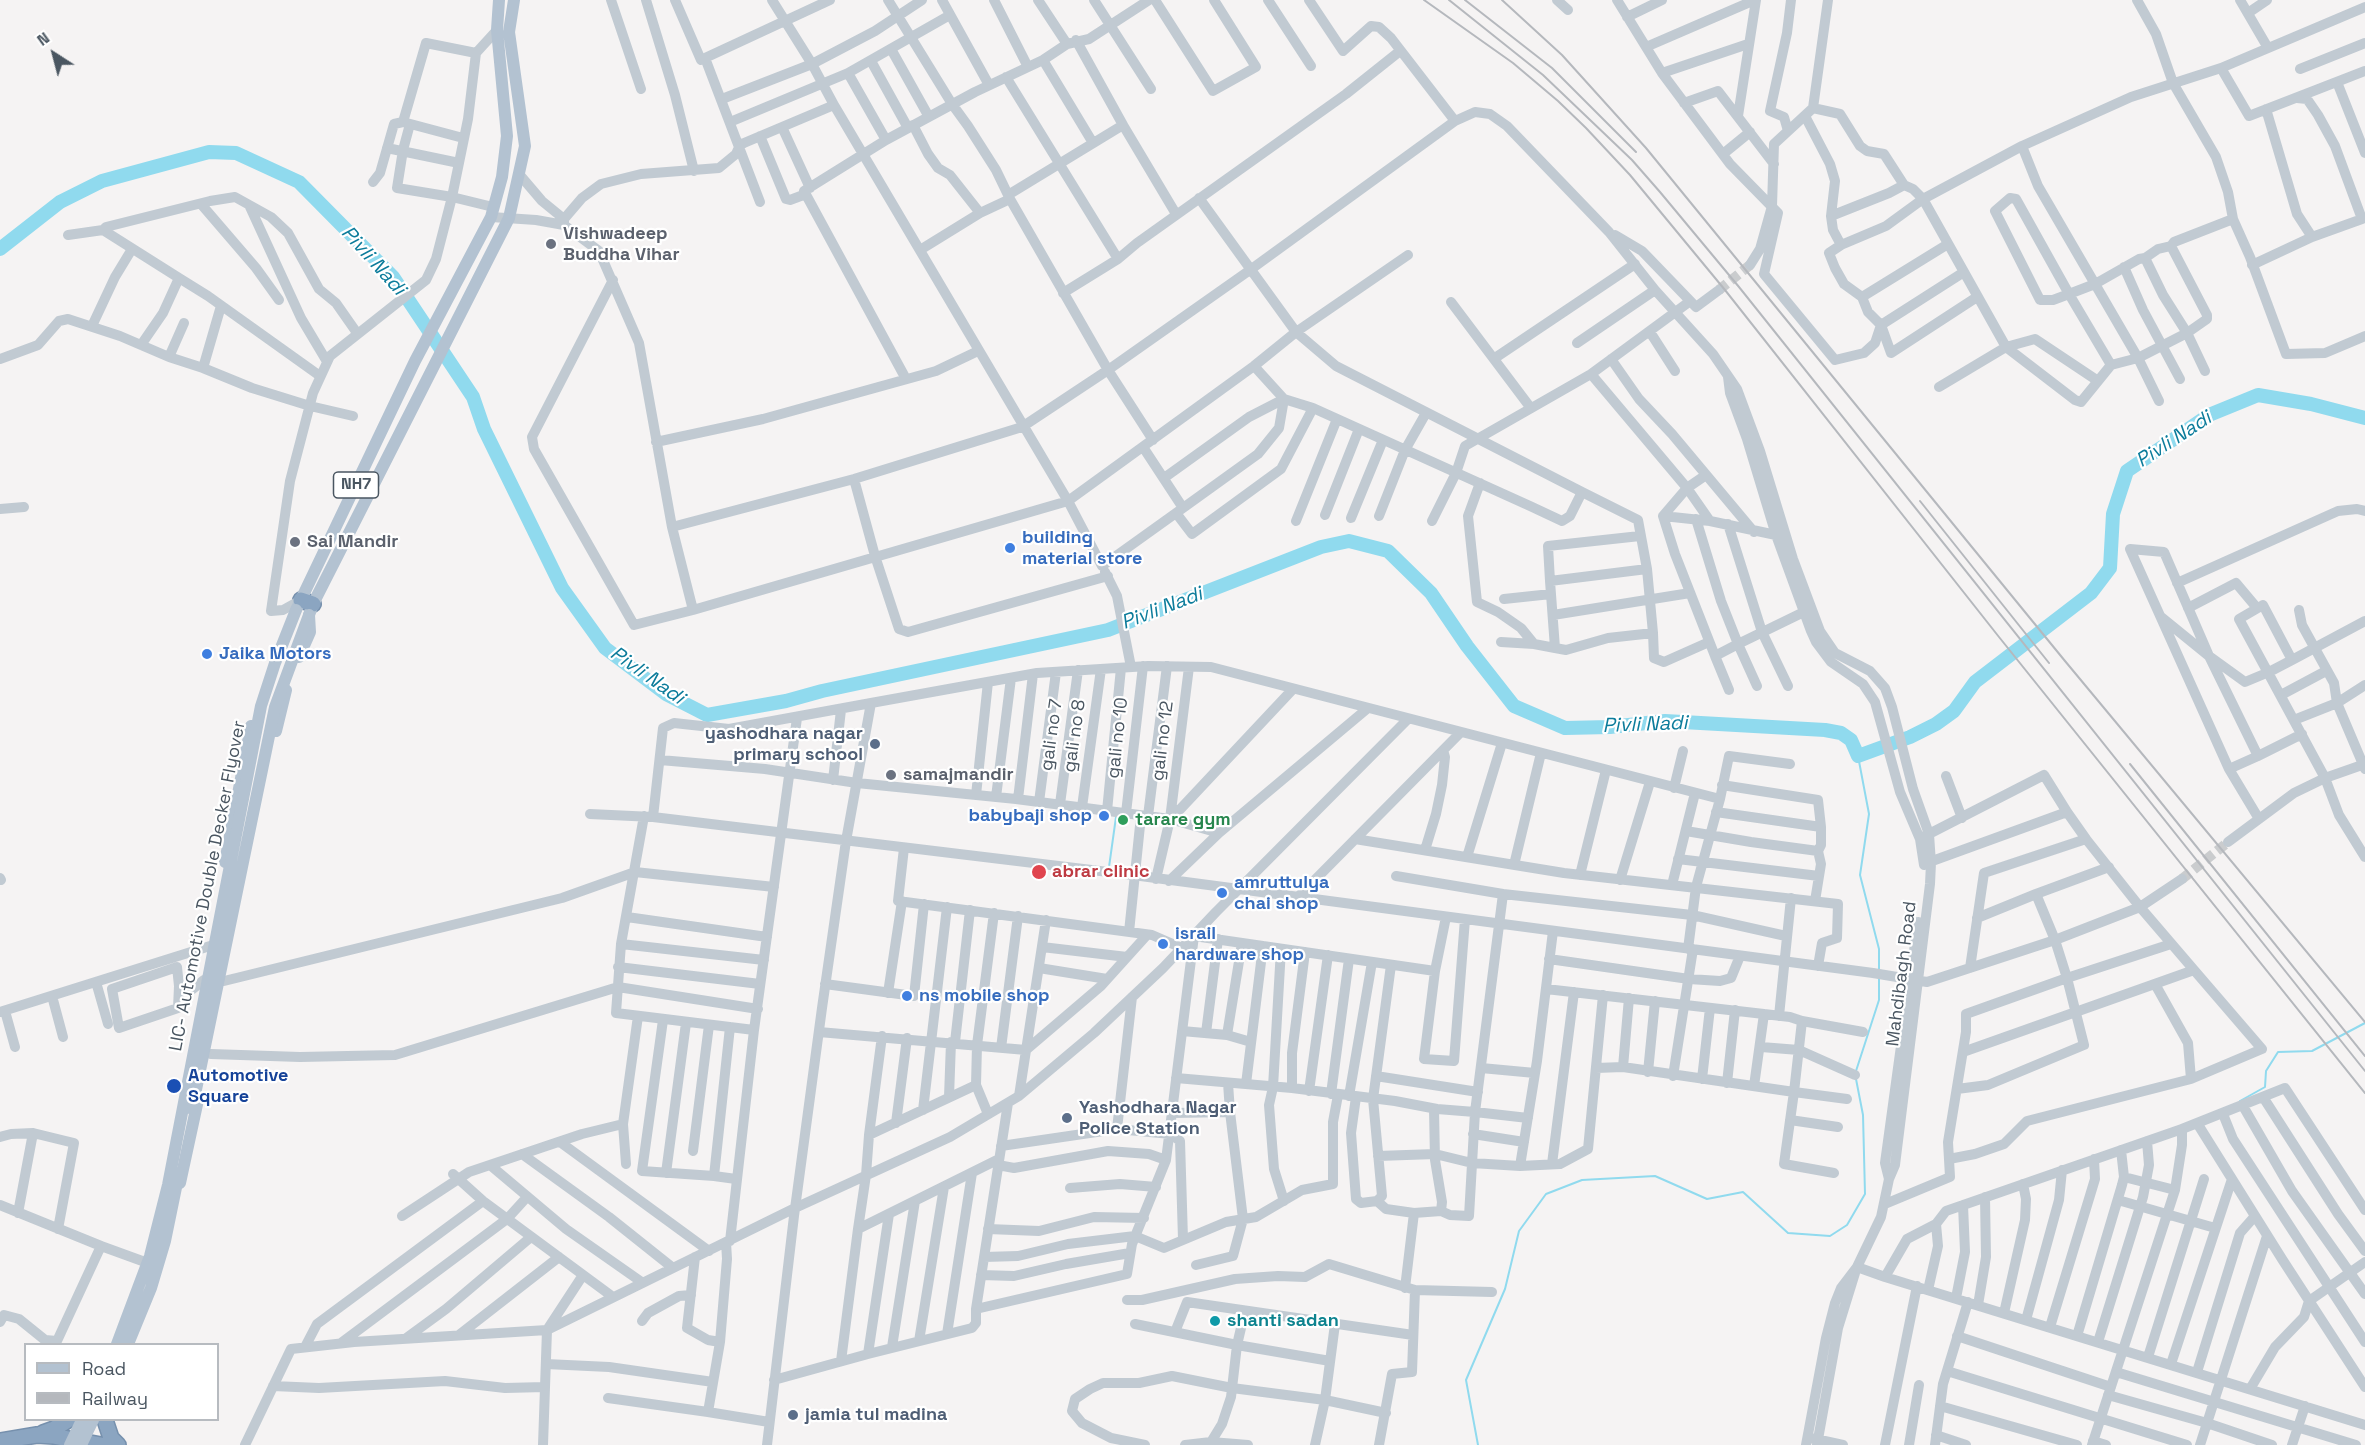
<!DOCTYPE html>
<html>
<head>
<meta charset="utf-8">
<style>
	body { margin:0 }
	#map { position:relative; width:2365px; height:1445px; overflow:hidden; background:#f5f3f3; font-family:"Space Grotesk",sans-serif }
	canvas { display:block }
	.legend { position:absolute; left:24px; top:1343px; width:195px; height:78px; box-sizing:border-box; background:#fff; border:2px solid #b7bbc0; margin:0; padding:8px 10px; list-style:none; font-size:18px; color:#4a5661 }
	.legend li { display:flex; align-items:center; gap:12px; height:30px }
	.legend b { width:30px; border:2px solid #b7bbc0 }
	.north { position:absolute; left:24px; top:24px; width:60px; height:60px; -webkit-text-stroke:4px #fff; paint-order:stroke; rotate:324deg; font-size:16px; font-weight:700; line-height:24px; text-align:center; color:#4a5661 }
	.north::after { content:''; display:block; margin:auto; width:21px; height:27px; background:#4a5661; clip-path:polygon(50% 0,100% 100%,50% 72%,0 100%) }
</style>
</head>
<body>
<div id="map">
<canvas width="2365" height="1445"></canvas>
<ul class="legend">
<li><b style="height:8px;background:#b3c2d1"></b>Road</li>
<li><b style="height:8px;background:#b5b8bd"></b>Railway</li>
</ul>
<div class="north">N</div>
</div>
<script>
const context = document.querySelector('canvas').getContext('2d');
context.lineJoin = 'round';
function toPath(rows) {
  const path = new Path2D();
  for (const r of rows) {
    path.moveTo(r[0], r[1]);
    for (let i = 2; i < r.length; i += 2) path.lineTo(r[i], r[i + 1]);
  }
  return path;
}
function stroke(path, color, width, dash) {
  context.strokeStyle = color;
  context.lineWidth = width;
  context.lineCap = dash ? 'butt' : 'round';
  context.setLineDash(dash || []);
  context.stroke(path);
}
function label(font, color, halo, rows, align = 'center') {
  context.font = font + ' "Space Grotesk",sans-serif';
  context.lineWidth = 4.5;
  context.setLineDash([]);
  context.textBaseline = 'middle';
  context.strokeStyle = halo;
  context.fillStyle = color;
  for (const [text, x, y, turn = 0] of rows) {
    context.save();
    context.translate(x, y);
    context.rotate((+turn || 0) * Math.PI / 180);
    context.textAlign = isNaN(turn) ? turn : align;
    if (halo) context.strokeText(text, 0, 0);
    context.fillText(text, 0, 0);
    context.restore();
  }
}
stroke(toPath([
	[1858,756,1869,814,1860,875,1879,949,1879,969],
	[1109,867,1116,817],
	[1856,1071,1879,1000,1879,978],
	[2240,1101,2265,1087,2266,1071,2278,1052,2312,1051,2365,1023],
	[1478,1445,1466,1380,1505,1289,1519,1231,1546,1194,1582,1180,1655,1176,1707,1199,1743,1192,1788,1233,1830,1236,1847,1225,1865,1194,1863,1115,1856,1079]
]), '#90daee', 2);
stroke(toPath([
	[0,249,60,202,102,181,209,152,236,153,299,182,393,277,473,397,484,429,562,588,605,648,666,694,707,715,786,701,822,691,1108,630,1321,547,1349,541,1388,551,1431,593,1467,646,1514,706,1565,728,1610,727,1665,721,1825,730,1841,733,1851,740,1858,756,1910,737,1936,724,1954,711,1975,682,2091,593,2110,568,2113,514,2127,471,2209,415,2258,395,2311,404,2365,418]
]), '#90daee', 14);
stroke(toPath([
	[1719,290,1750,265],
	[2182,879,2228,842]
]), '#caccce', 10, [10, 5]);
const highway = toPath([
	[301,600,313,604],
	[105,1420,111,1438,118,1445],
	[43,1433,54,1429,68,1420],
	[0,1441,37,1435,53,1436,101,1445]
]);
stroke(highway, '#7690ad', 18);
stroke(toPath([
	[611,0,641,89],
	[646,0,675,95,694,171],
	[675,0,701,60,705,58],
	[772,0,812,64,834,105],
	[888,0,952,104,968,126,996,170,1010,199,980,213],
	[942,0,989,85],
	[994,0,1028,67],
	[1038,0,1067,44],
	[1094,0,1151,89],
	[1155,0,1213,91,1256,67,1214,0],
	[1268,0,1311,66],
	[1309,0,1343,51,1371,26,1379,27,1391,38,1455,121],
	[1557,0,1568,10],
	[1617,0,1662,73,1730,164,1778,213,1764,274,1835,360,1864,353,1875,343,1881,325,1964,272,1923,199,2022,146,2131,97,2221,68,2365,7],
	[2137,0,2156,34,2173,83,2216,157,2228,192,2233,219,2250,257,2286,354,2325,353,2365,336],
	[2240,0,2268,48],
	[2248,13,2267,0],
	[1627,17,1662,0],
	[1646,47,1755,0],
	[891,49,929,117],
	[1043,60,1093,143],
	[871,61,908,128],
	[2221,68,2249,116,2365,71],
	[2300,69,2365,43],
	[848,73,886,140],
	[1662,73,1748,44],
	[1006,77,1118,259],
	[2337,82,2365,153],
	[2297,98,2307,99,2318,115,2335,146,2362,219],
	[722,99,812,64,875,31,922,0],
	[1684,103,1718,91,1774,164],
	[2266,109,2297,214,2312,237],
	[1738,116,1756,0],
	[1805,116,1830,164,1835,181,1831,216,1833,230,1841,245,1886,226,1923,199,1913,189,1904,185,1884,154,1867,151,1860,146,1840,114,1813,108],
	[730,122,848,73,950,15],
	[410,124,403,150,397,188,452,197,493,207],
	[913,125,928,154,938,168,950,175,980,213,920,250],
	[1123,125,1176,214],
	[782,127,810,188],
	[1788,131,1784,117,1770,111,1787,33,1791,0],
	[760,136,786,199,790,200,806,194],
	[463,138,403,122,426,43,476,53],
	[2022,146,2038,186,2095,284,2139,259,2145,258,2158,249,2171,246,2174,242,2233,219],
	[387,148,459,163],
	[1723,154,1750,132],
	[519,174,542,201,564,219],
	[373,182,380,173,394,124,403,122],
	[1008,195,1123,125,1076,40],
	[1199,198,1296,332,1336,366,1582,492],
	[1010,199,1108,370,1153,440],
	[760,202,705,58,830,0],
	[201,204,256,268,279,300],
	[250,207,301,318,326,360],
	[1831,216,1889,193,1904,185],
	[491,217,536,220,564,225,599,251,639,343,672,527,854,479,1022,427,1108,370,1250,270,1455,121,1475,112,1490,114,1507,126,1609,232,1655,290,1713,354,1737,389,1760,451,1793,559,1820,631,1835,653,1870,671,1885,688,1892,707,1913,789,1929,834,1931,863,1930,884,1895,1165,1889,1179,1881,1217,1857,1267,1841,1288,1835,1303,1826,1338,1806,1445],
	[564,225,564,219,582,198,601,184,641,174,719,168,736,154,740,145,744,143,834,105,1068,501,1102,566,1183,508,1143,447],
	[68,235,103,230],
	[1615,235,1642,251,1696,307,1719,290],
	[1841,245,1829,253,1835,268,1844,284,1862,297,1868,312,1881,325,1891,353,1977,297],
	[2145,258,2163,295,2187,333,2207,319,2207,315,2171,246],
	[1750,265,1760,249,1772,206,1774,144,1813,108,1828,0],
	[2252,265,2312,237,2365,218],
	[2124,267,2143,310,2180,379],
	[1964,272,2006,347,2075,400,2081,402,2111,365,2138,358,2159,401],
	[179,278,103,230,106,227,210,201,235,197,271,217,288,233,319,289,336,303,357,333],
	[613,280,532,437,534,449,634,625,693,610,1068,501,1254,366,1296,332,1408,255],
	[1063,293,1118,259,1137,243,1346,94,1400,51],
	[1862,297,1948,244],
	[1451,302,1530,407],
	[92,326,115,277,132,249],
	[1650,332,1675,371],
	[1577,343,1655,290],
	[141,345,163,313,179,278,208,296,320,376],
	[169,357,184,323],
	[1495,358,1635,264],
	[0,359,38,345,59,321,68,319,120,336,169,357,203,368,221,306],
	[1611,359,1639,399,1672,434,1754,532],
	[2111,365,2069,294,2016,199,2010,198,1995,211,2040,300,2053,300,2069,294,2095,284,2138,358,2187,333,2205,371],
	[1254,366,1284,399,1313,408],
	[203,368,252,388,310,406,353,416],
	[1591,374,1687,488,1710,521],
	[1728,377,1730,393,1747,439,1776,535,1811,631,1816,642,1831,662,1863,684,1875,702,1900,792,1920,839,1924,865],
	[906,379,804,191,886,140,975,92,1043,60,1067,44,1089,39,1149,0],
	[1939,387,2006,347,2035,339,2098,381],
	[656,442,763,419,936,371,978,351],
	[1164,478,1249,417,1284,399],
	[854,479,875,556,899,629,908,632,1108,576],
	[1183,508,1258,454,1279,428,1284,399],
	[0,509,24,507],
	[1176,513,1192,534,1281,469,1313,408,1530,506,1562,521,1570,516,1582,492,1638,520,1647,569,1653,633,1608,638,1566,650,1555,648,1534,644,1521,628,1498,612,1477,602,1468,516,1480,483],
	[1325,515,1359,429],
	[1379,516,1405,450,1426,413],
	[1663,516,1675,554,1715,656,1738,644,1721,601,1696,519],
	[1663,516,1710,521,1776,535],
	[1663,516,1687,488,1706,475],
	[1351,518,1383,440],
	[1296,521,1337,419],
	[1432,521,1456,473,1465,446,1591,374,1689,302],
	[1728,524,1762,632,1788,686],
	[672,527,693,610],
	[1640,536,1548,546,1550,581,1647,569],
	[1105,572,1117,596,1131,667],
	[1550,581,1555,648],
	[2177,583,2338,511,2357,509,2365,511],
	[1504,599,1551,594],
	[301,600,283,610,271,611,290,481,313,393,330,356,426,280,436,259,452,197,468,119,476,53,497,30],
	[2188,608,2236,583,2257,608],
	[1553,615,1690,593],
	[2161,617,2209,656,2258,756,2229,769],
	[2365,621,2292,660,2263,605,2239,619,2325,778,2339,815,2365,857],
	[1653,633,1654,658,1664,662,1709,642],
	[1501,642,1534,644],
	[1715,656,1729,690],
	[1757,686,1738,644,1810,609],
	[2281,695,2326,671],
	[2294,720,2337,703,2334,683,2302,625,2299,610],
	[2258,756,2302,734],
	[660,760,765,769,857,783,1016,799,1170,819,1219,833,1169,881],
	[2365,769,2337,703,2365,685],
	[1946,776,1962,818],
	[833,780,841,710],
	[1722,785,1818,800,1821,827,1821,845,1818,851,1821,864,1815,901],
	[1674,788,1683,751],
	[976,795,988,682],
	[996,797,1011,678],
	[1018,799,1033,674],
	[1039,802,1056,672],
	[1060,804,1078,670],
	[1082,807,1101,669],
	[1107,811,1121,668],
	[1716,812,1821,827],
	[2067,812,2086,839],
	[1126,813,1143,666],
	[590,814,653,817,1133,875,1873,973,1927,982,2055,940,2140,907,2182,879],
	[644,816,621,944,616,1013,754,1030],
	[1148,816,1167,666],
	[653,817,663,728,674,723,729,729,871,703],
	[1171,819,1293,689],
	[2259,819,2229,769,2130,549,2164,552,2209,656,2245,682,2269,672,2292,660],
	[1686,831,1751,842,1818,851],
	[1219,833,1368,708],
	[1355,839,1564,873,1838,904,1837,938,1822,943,1818,966],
	[2228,842,2294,793,2325,778,2365,764],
	[904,848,898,901,1152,935,1182,948],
	[1425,850,1436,814,1442,785,1445,757,1443,750],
	[1467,857,1502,743],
	[1678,859,1819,876],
	[1924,864,2067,812,2044,775,1925,836],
	[1514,865,1541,753],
	[1580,875,1606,770],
	[1396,876,1503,894],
	[0,878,1,880],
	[1156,879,1170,819,1189,667],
	[1620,880,1650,782],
	[1672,885,1695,793],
	[2036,894,2109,867],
	[1298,897,1461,732],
	[627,917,767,937],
	[1129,932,1141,816],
	[1242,943,1227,1035,1251,1042],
	[621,944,764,960],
	[1042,947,1127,957],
	[1281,949,1273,1087,1269,1105,1274,1169,1284,1201],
	[1688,949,1696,887,1720,799,1729,756,1790,764],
	[1549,959,1689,979,1720,981,1731,978,1740,956],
	[618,967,760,984],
	[1039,968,1107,979],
	[1435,971,1424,1059,1454,1061,1465,919],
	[96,982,108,1024],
	[825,984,914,996,924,904],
	[2155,984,2188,1043,2191,1079,2262,1049,2194,970],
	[179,986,178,1008,119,1028,112,989,177,967,179,986,190,991,204,980,224,981,562,898,635,872,774,887],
	[1546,989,1790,1017,1802,1021,1794,1092,1623,1067,1629,998],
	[888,993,902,901],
	[52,996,63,1037],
	[1132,997,1117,1129,1171,1134,1180,1141,1183,1239],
	[5,1011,15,1047],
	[0,1012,210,946],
	[1779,1016,1791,898],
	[663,1020,642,1171,714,1176],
	[1802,1021,1863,1032],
	[730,1027,714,1176,736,1179],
	[1182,1031,1227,1035],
	[819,1032,1026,1050,1101,986,1147,935],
	[1206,1033,1218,939],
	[955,1042,970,910],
	[1761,1047,1799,1050,1855,1075],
	[1001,1048,1018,916],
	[1963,1052,2194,970,2140,907,2086,839,1984,873,1970,968],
	[211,1054,300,1057,395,1055,618,987,758,1009],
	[1481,1068,1535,1073],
	[1596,1068,1623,1067],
	[1648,1072,1655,1001],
	[1376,1076,1478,1092],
	[1673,1076,1693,949],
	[1176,1078,1292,1088,1395,1101,1437,1109,1475,1112,1503,894,1692,915,1786,936],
	[1702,1079,1710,1008],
	[1228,1083,1230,1112],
	[1727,1083,1735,1010],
	[1246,1084,1263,946],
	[976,1085,977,1045,994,913],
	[1754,1086,1764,1014],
	[1292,1088,1292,1053,1305,952],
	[1957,1089,1988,1085,2084,1045,2067,978,2171,944],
	[1309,1091,1328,955],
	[1331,1094,1349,959],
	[1019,1096,1046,920],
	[1349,1096,1372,962],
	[949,1097,951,1042],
	[1356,1097,1351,1133,1356,1199,1361,1203,1377,1201,1382,1196,1373,1099,1391,965],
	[2263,1097,2338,1214,2365,1251],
	[1008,1103,976,1309,1127,1274,1132,1244,1166,1160,1194,936,1435,971,1446,917],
	[2243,1106,2292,1191,2365,1294],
	[1434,1109,1435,1160,1442,1202,1441,1211],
	[923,1110,947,907],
	[1173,1113,1230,1112,1243,1219,1233,1256,1196,1265],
	[988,1114,976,1085,869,1135,866,1175,858,1229,999,1159],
	[2223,1114,2233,1139,2365,1342],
	[1790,1120,1838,1127],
	[896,1123,907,1038],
	[2197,1123,2285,1088,2365,1210],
	[1473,1134,1524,1142],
	[869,1135,882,1036],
	[0,1137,11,1134,33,1133],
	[560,1142,709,1251],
	[1001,1146,1117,1129],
	[693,1151,709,1025],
	[522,1154,609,1217,673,1268],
	[1378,1156,1435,1154,1472,1163,1520,1166,1537,1061,1553,931],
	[1949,1159,1975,1154,2004,1144,2027,1121,2191,1079],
	[626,1164,623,1124,638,1016],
	[1552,1164,1574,992],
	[490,1165,566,1229,643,1283],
	[998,1165,1014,1168,1108,1151,1149,1154,1166,1160],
	[1520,1166,1560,1164,1588,1149,1603,995],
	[666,1173,686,1023],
	[1834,1173,1784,1164,1794,1092,1847,1099],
	[453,1174,483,1201,613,1297],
	[2124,1177,2175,1190],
	[1889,1179,1885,1163,1918,922],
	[1070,1188,1120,1184,1156,1187],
	[2118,1200,2215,1228],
	[1377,1201,1386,1209,1414,1213,1441,1211,1450,1215,1469,1216,1475,1112,1528,1118],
	[1885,1204,1950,1177,1948,1142,1966,1032,1966,1014,2067,978,2055,940,2036,894,1977,918],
	[0,1205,101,1246],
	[18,1213,33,1133,74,1143,58,1229],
	[402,1216,469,1172,582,1134,623,1124],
	[988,1229,1039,1231,1094,1217,1144,1218],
	[730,1241,754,1030,797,718],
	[726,1242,727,1259,720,1342,708,1412,769,1422],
	[695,1257,687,1328,708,1340,720,1342],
	[984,1257,1018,1256,1068,1244,1135,1236,1164,1248,1226,1222,1256,1217,1302,1190,1333,1184,1333,1122,1338,1095],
	[1857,1267,1885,1277,2365,1425],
	[981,1275,1014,1276,1066,1264,1130,1253],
	[1885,1277,1907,1239,1936,1224,1946,1211,2182,1129],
	[1405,1288,1414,1213],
	[1928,1290,1938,1246,1936,1224],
	[1956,1298,1965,1252,1963,1205],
	[1127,1300,1142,1300,1235,1279,1278,1276,1305,1277,1329,1264,1415,1290,1492,1292],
	[1978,1305,1986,1257,1985,1197],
	[2004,1313,2025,1220,2026,1199,2023,1184],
	[2026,1320,2059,1200,2062,1170],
	[642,1321,648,1313,679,1296,691,1295],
	[0,1322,4,1315,19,1319,45,1340,57,1341,101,1246,145,1262],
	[1135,1324,1237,1345,1330,1361],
	[2050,1327,2095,1179,2094,1159],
	[547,1330,795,1208,950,1137,1019,1096,1094,1033,1163,968,1216,912,1408,719],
	[547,1330,583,1275],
	[1175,1332,1187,1302,1413,1335],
	[947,1334,972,1173],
	[459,1335,559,1257],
	[1957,1336,2111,1387],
	[2077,1336,2122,1185,2124,1177,2121,1150],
	[405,1339,446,1309,531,1237],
	[919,1341,944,1187],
	[2098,1342,2143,1197,2149,1165,2147,1141],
	[341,1343,507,1219,527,1197],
	[305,1347,317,1324,483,1201],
	[892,1347,915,1201],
	[868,1354,889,1214],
	[2148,1357,2204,1179],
	[841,1361,858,1229],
	[546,1364,609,1367,713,1382],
	[2171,1364,2232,1179],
	[1947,1371,2187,1445],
	[2116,1372,2356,1445],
	[2197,1372,2240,1233,2255,1216],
	[774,1380,868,1354,972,1328,976,1323,976,1309],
	[273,1386,319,1388,445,1381,505,1388,545,1387],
	[2250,1389,2275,1347,2304,1317,2309,1301,2365,1262],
	[2108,1395,2207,1423,2272,1445],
	[608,1398,708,1412],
	[1940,1406,2077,1445],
	[1936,1435,1966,1445],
	[1811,1438,1843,1445],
	[2093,1441,2106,1445],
	[245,1445,291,1349,354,1342,547,1330,543,1445],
	[767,1445,794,1216,822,1008,846,841,871,703,1037,673,1148,666,1211,667,1720,799],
	[1145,1445,1111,1438,1082,1423,1072,1411,1075,1399,1090,1389,1103,1383,1139,1383,1172,1376,1232,1388,1325,1400,1386,1413],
	[1185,1445,1211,1442,1222,1424,1231,1397,1237,1345,1245,1311],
	[1212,1445,1211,1442,1248,1445],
	[1315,1445,1325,1400,1335,1324],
	[1379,1445,1392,1374,1412,1372,1415,1290],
	[1817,1445,1838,1328,1855,1273],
	[1885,1445,1917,1286],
	[1909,1445,1919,1385],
	[1935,1445,1943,1384,1968,1302],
	[2092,1445,2175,1190,2182,1145,2182,1129,2197,1123,2282,1259,2365,1387],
	[2200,1445,2267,1236],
	[2292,1445,2305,1406]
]), '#c1cad2', 10);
stroke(toPath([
	[297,608,415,361,491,217,502,177,507,136,497,30,499,0],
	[299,657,310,632,309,615,313,604,509,218,525,146,509,32,514,0],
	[276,731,286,690],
	[225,862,251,726],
	[180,1183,198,1100]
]), '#b3c2d1', 12);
stroke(highway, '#8ba5c1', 15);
stroke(toPath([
	[1424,0,1513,63,1558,101,1586,128,1630,175,1725,290,1999,637,2365,1093],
	[1449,0,1543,75,1632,160,1660,192,1739,287,2365,1071],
	[1465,0,1552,68,1636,152],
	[1502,0,1562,55,1646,148,2065,661,2365,1022],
	[1920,501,2049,663],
	[2130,764,2365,1056],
	[121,1344,143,1284,161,1227,194,1066],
	[72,1445,85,1420]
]), '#b5b8bd', 2);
stroke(toPath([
	[192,1109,275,707,309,615],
	[117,1344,150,1256,168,1185,261,706,275,663,296,610],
	[128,1344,151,1288,165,1241,179,1173],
	[70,1445,82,1420],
	[81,1445,93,1420]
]), '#b3c2d1', 12);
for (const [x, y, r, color] of [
	[551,244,6,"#6b7280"],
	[295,542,6,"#6b7280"],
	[1010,548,6,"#3f7fe0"],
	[207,654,6,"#3f7fe0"],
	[875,744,6,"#5c6f8a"],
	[891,775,6,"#6b7280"],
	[1104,816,6,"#3f7fe0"],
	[1123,820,6,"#2e9e5b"],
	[1039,872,8,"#e0444e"],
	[1222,893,6,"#3f7fe0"],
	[1163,944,6,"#3f7fe0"],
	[907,996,6,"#3f7fe0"],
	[174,1086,8,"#1a4fb4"],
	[1067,1118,6,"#5c6f8a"],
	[1215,1321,6,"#0f9aa8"],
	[793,1415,6,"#5c6f8a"]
]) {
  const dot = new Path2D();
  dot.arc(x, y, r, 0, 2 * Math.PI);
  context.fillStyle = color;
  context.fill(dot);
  stroke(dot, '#fff', 2);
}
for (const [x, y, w] of [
	[356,485,45]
]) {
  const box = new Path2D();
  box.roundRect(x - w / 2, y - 13, w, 26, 4.5);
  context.fillStyle = '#fff';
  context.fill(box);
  stroke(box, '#4a5661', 1.5);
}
label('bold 16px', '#4a5661', null, [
	["NH7",356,485]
]);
label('bold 18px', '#5b616d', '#fff', [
	["Vishwadeep",563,234],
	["Buddha Vihar",563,255],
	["Sai Mandir",307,542],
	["samajmandir",903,775]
], 'left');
label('bold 18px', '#366cbe', '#fff', [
	["building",1022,538],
	["material store",1022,559],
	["Jaika Motors",219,654],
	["babybaji shop",1092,816,"right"],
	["amruttulya",1234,883],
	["chai shop",1234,904],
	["israil",1175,934],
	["hardware shop",1175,955],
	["ns mobile shop",919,996]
], 'left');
label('bold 18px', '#4e5e75', '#fff', [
	["yashodhara nagar",863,734,"right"],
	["primary school",863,755,"right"],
	["Yashodhara Nagar",1079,1108],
	["Police Station",1079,1129],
	["jamia tul madina",805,1415]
], 'left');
label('18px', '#4a5661', '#fff', [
	["gali no 7",1052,735,-82],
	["gali no 8",1075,736,-82],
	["gali no 10",1118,738,-84],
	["gali no 12",1163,741,-83],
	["LIC- Automotive Double Decker Flyover",208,886,-79],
	["Mahdibagh Road",1902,974,-83]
]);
label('bold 18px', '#27864d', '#fff', [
	["tarare gym",1135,820]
], 'left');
label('bold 18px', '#be3a42', '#fff', [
	["abrar clinic",1052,872]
], 'left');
label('bold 18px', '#164399', '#fff', [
	["Automotive",188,1076],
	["Square",188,1097]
], 'left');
label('bold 18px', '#0d838f', '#fff', [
	["shanti sadan",1227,1321]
], 'left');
label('italic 20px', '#0c7c9b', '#fff', [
	["Pivli Nadi",373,261,48],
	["Pivli Nadi",2174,440,-33],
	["Pivli Nadi",1162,609,-21],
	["Pivli Nadi",647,676,35],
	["Pivli Nadi",1645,725,-2]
]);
</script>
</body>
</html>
